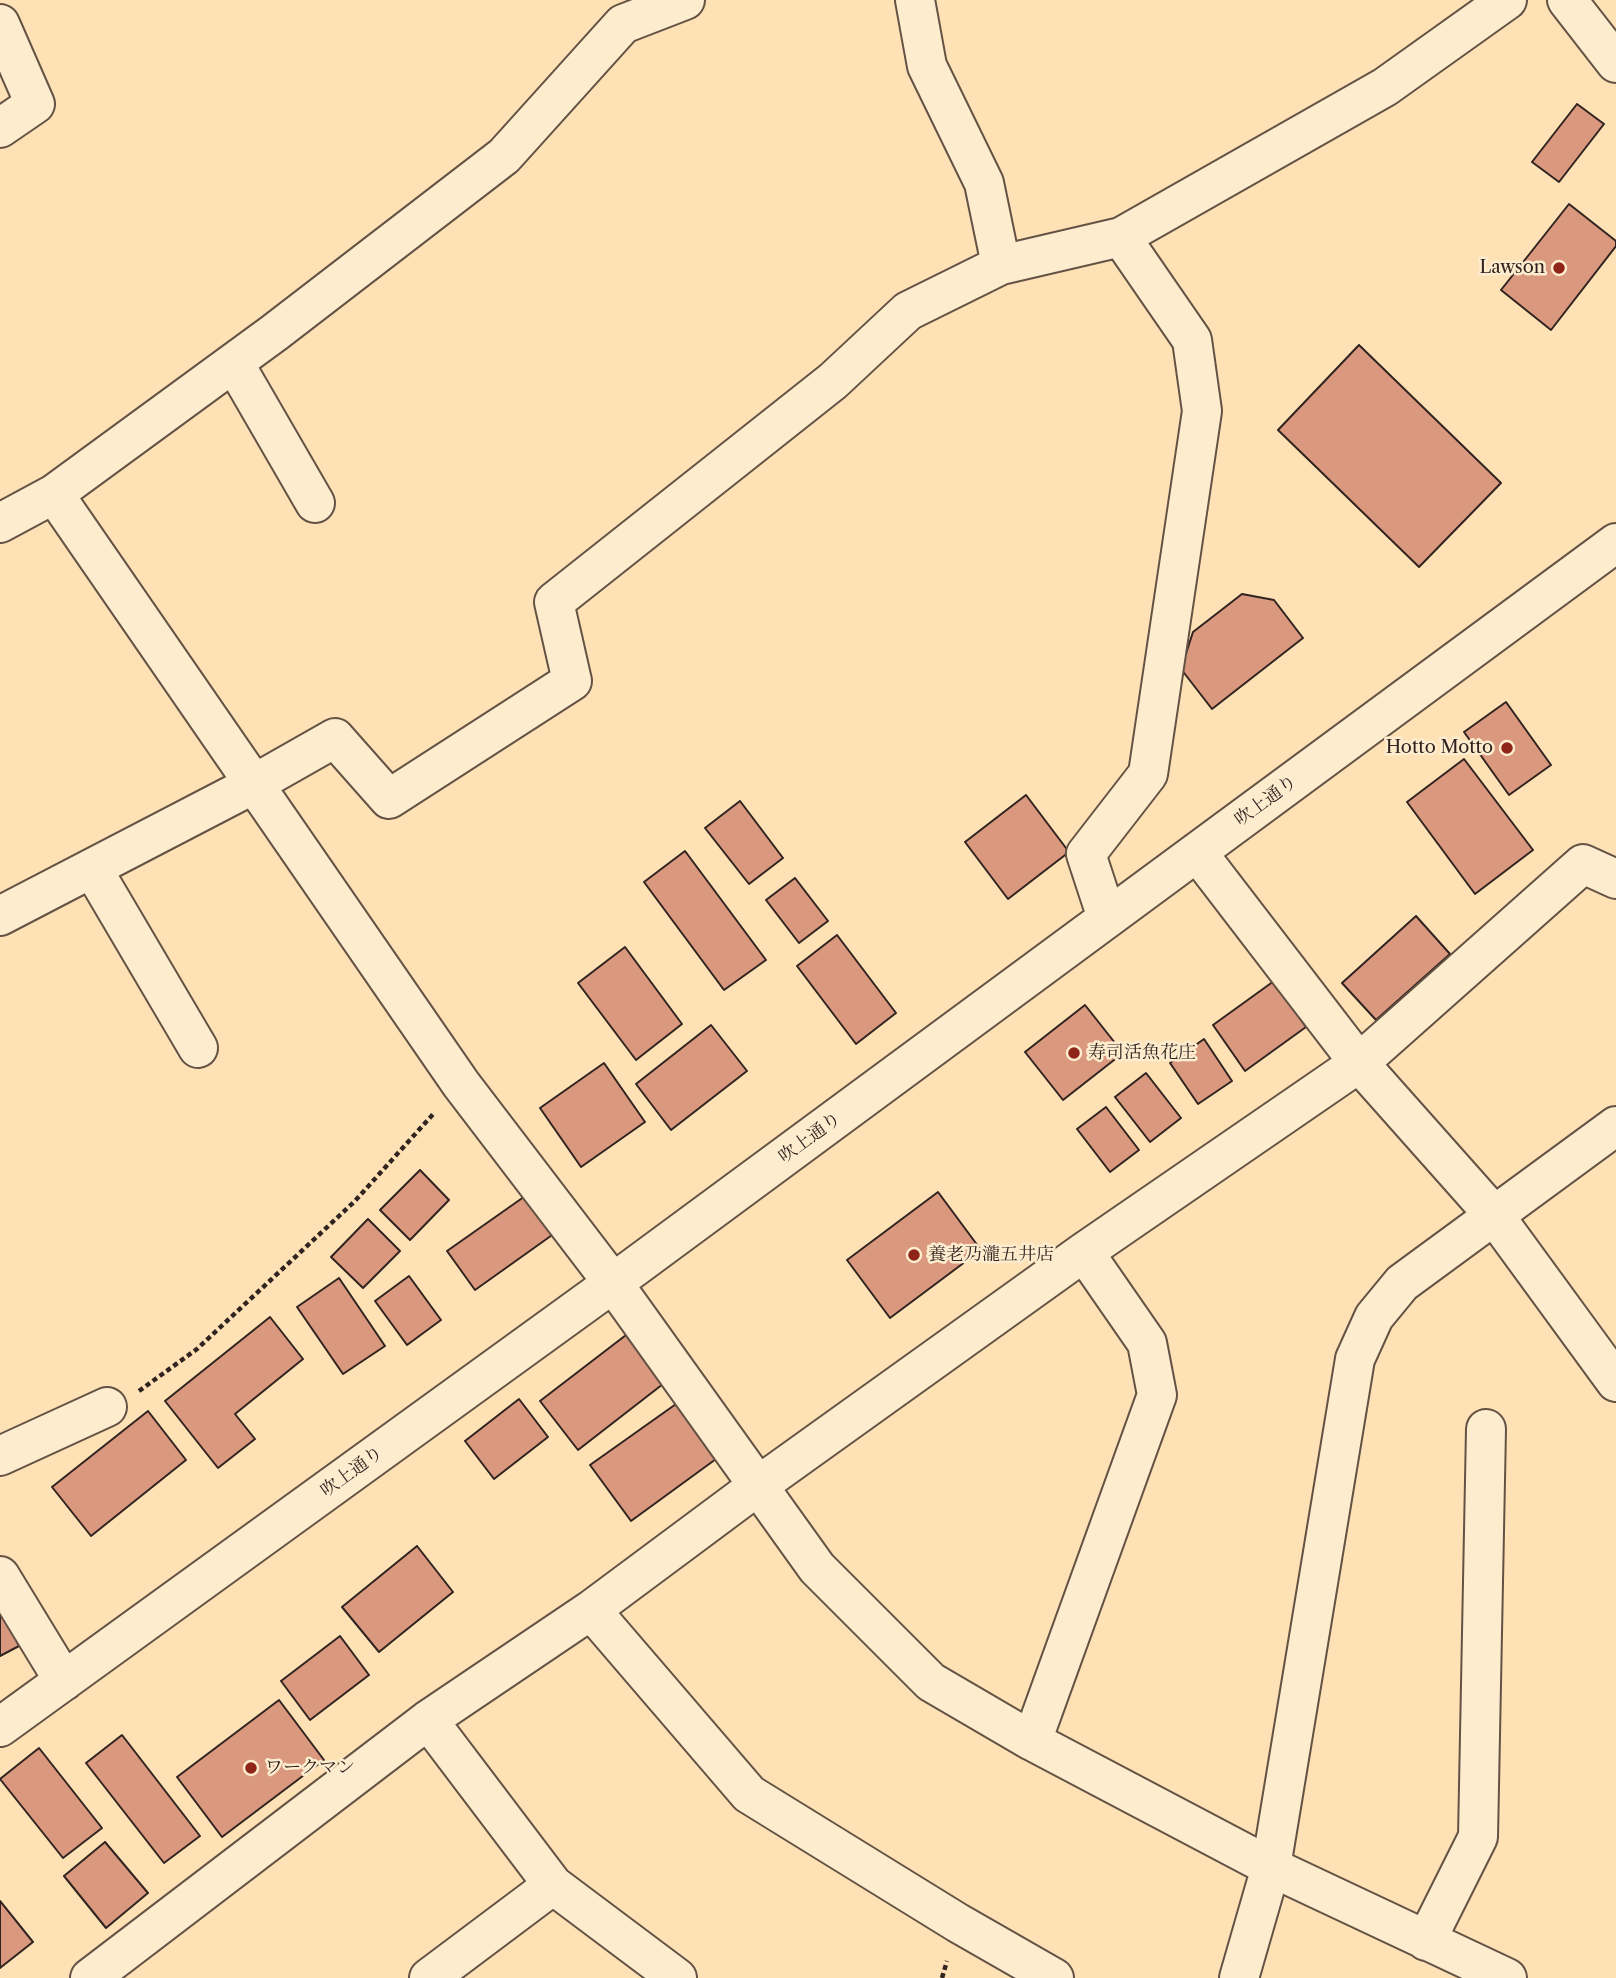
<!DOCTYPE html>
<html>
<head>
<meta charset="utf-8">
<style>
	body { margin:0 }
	canvas { display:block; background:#fee1b5 }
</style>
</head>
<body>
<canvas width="1616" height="1978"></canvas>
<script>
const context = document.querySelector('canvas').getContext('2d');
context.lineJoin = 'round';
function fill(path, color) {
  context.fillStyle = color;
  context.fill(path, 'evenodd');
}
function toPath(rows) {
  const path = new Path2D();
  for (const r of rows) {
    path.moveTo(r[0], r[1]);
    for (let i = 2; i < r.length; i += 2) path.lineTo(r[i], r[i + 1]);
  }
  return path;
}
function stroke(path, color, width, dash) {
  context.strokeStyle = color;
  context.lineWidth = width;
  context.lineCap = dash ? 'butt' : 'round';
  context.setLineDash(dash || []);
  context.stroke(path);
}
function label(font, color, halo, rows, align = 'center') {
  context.font = font + ' "Libre Caslon Text","Noto Serif JP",serif';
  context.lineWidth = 5;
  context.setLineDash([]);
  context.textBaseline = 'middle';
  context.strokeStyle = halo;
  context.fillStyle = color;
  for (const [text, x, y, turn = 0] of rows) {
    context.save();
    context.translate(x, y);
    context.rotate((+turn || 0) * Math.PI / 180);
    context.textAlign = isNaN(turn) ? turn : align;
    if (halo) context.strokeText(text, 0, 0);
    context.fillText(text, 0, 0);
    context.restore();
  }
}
const building = toPath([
	[1577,104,1604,124,1559,182,1532,162,1577,104],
	[1569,204,1616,241,1616,246,1551,330,1501,290,1569,204],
	[1359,345,1501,483,1419,567,1278,430,1359,345],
	[1242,594,1274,600,1303,638,1212,709,1181,669,1193,632,1242,594],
	[1506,702,1551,765,1509,795,1464,732,1506,702],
	[1464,759,1533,850,1475,894,1407,802,1464,759],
	[1026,795,1069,852,1008,899,965,842,1026,795],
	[740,801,783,858,749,884,705,828,740,801],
	[685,851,766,960,724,990,644,882,685,851],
	[795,878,828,921,799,943,766,900,795,878],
	[1416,916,1450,954,1376,1020,1342,983,1416,916],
	[837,935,896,1013,856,1044,797,966,837,935],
	[625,947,682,1024,636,1060,578,983,625,947],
	[1274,981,1306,1027,1245,1071,1213,1025,1274,981],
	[1085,1005,1123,1053,1063,1100,1025,1052,1085,1005],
	[711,1025,747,1071,671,1130,636,1084,711,1025],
	[1204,1039,1232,1081,1198,1104,1170,1063,1204,1039],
	[604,1063,645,1122,581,1167,540,1108,604,1063],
	[1146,1073,1181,1118,1150,1142,1115,1097,1146,1073],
	[1106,1107,1139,1150,1110,1172,1077,1129,1106,1107],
	[420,1170,449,1200,410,1240,380,1210,420,1170],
	[938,1192,981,1250,890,1318,847,1260,938,1192],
	[528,1194,555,1233,475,1290,447,1251,528,1194],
	[368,1219,400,1251,363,1288,331,1257,368,1219],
	[409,1276,441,1320,407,1345,375,1301,409,1276],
	[339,1278,385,1346,343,1374,297,1307,339,1278],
	[270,1317,303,1359,235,1414,255,1439,218,1468,165,1401,270,1317],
	[626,1335,663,1384,578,1450,540,1401,626,1335],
	[519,1399,548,1437,494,1479,465,1441,519,1399],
	[676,1404,716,1459,631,1521,590,1465,676,1404],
	[148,1411,186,1460,91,1536,52,1487,148,1411],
	[417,1546,453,1592,379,1652,342,1607,417,1546],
	[0,1607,19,1646,0,1656,0,1607],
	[340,1636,369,1675,310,1720,281,1681,340,1636],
	[279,1700,324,1760,222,1837,177,1777,279,1700],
	[122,1735,200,1836,164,1863,86,1763,122,1735],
	[39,1748,102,1828,63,1858,0,1779,39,1748],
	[105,1842,148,1893,106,1928,64,1876,105,1842],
	[0,1901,33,1942,0,1968,0,1901]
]);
fill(building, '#da997e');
stroke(building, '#312420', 2);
const minor = toPath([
	[915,0,927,66,984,183,1001,265],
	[1567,0,1616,63],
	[0,24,35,104,0,128],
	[234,363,315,503],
	[54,494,461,1084,613,1283,817,1568,931,1682,1032,1741,1271,1867,1507,1978],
	[0,523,54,494,274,333,504,156,623,24,685,0],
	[1197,852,1359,1063,1494,1215,1616,1382],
	[92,868,198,1048],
	[0,916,254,784,335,738,389,799,572,681,554,602,833,381,908,311,1001,265,1121,237,1385,87,1507,0],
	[1107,918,1086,854,1148,774,1202,411,1192,340,1121,237],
	[0,1456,107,1407],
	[0,1576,64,1681],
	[591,1610,749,1794,958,1923,1054,1978],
	[428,1720,553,1885,677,1978],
	[0,1727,613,1283,1616,543],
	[1032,1741,1157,1395,1147,1343,1084,1252],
	[1426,1941,1478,1837,1486,1429],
	[90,1978,428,1720,591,1610,759,1485,1084,1252,1359,1063,1583,864,1616,879],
	[429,1978,553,1885],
	[1239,1978,1271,1867,1355,1359,1374,1317,1402,1283,1616,1126]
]);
stroke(minor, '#645345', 42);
stroke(toPath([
	[139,1391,197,1349,355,1201,435,1112],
	[942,1978,947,1961]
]), '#312420', 4.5, [5, 3.5]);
stroke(minor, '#feeccf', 38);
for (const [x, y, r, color] of [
	[1559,268,7,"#8f2418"],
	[1507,748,7,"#8f2418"],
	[1074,1053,7,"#8f2418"],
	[914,1255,7,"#8f2418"],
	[251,1768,7,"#8f2418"]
]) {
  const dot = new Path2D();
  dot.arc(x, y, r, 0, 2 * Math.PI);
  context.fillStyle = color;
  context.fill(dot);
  stroke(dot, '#feeccf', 2.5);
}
label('18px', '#312420', '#feeccf', [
	["Lawson",1545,268,"right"],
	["Hotto Motto",1493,748,"right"],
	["寿司活魚花庄",1088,1053],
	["養老乃瀧五井店",928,1255],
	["ワークマン",265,1768]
], 'left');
label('18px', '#312420', '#feeccf', [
	["吹上通り",1266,801,-36],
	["吹上通り",810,1138,-36],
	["吹上通り",352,1472,-36]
]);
</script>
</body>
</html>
